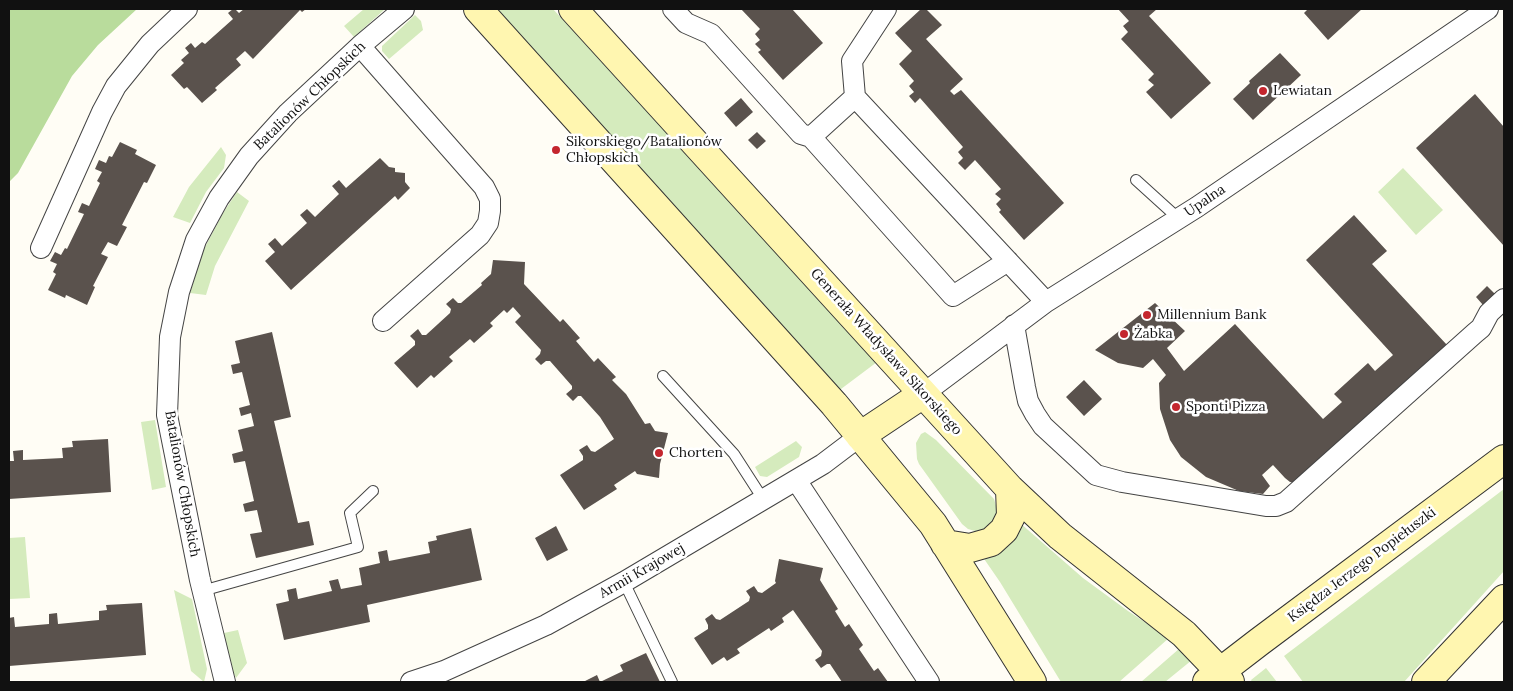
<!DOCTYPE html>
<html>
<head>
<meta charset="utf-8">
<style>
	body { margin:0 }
	#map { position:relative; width:1513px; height:691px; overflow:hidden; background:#fffdf5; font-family:Lora,serif }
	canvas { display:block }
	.frame { position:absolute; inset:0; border:10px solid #111; pointer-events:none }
</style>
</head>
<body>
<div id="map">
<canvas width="1513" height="691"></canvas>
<div class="frame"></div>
</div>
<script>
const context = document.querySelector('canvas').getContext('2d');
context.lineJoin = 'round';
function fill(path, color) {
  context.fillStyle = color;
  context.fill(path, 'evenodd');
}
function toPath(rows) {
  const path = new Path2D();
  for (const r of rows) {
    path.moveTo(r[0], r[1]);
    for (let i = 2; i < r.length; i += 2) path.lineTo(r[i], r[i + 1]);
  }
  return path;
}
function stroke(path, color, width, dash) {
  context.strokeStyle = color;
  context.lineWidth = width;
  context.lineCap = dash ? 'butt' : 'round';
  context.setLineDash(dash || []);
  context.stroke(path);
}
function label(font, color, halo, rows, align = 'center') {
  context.font = font + ' Lora,serif';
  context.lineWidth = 5;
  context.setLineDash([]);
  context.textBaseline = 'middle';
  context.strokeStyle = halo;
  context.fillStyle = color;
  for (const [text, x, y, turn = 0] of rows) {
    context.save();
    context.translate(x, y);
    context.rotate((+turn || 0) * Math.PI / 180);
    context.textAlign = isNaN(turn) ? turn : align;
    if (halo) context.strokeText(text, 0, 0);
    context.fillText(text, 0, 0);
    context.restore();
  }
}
fill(toPath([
	[364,9,385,9,354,37,344,26],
	[496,9,553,9,877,362,837,392],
	[415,15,421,21,423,30,389,59,382,51,382,46],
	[221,147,226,155,224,168,206,192,190,223,173,217,189,187],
	[1403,168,1443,210,1416,235,1378,192],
	[237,192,249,201,215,266,206,295,190,293,203,251,223,213],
	[155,420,166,487,152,490,141,422],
	[925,432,936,440,994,499,997,509,997,517,985,531,975,531,968,529,962,524,919,464,917,459,916,443,921,434],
	[796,441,802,447,799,457,767,477,760,476,755,467],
	[1504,489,1504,571,1404,682,1303,682,1284,656],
	[1020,523,1083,578,1128,611,1169,638,1119,682,1061,682,1000,582,980,553],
	[25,537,30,598,9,599,9,538],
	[174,590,192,599,207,669,204,682,191,671],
	[238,630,247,663,236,678,229,664,224,633],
	[1180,648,1192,660,1165,682,1141,682],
	[1266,668,1277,682,1252,682,1251,680]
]), '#d5ebbd');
fill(toPath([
	[9,9,137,9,98,45,72,76,18,173,9,182]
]), '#b9dc9c');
fill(toPath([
	[233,9,235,9,239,13,244,9,306,9,302,12,300,10,253,59,245,51,236,59,241,65,215,88,217,90,202,103,187,87,184,89,171,75,184,63,181,60,189,53,185,48,191,43,195,48,202,42,205,44,233,19,228,13],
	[741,9,792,9,823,43,783,80,758,52,761,50,755,44,760,40,755,34,760,29],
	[921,9,926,9,942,25,926,39,963,79,950,91,954,95,961,90,1064,203,1024,240,999,212,1001,210,996,204,1001,199,995,194,1001,189,975,160,965,170,958,163,963,158,958,152,963,147,920,98,915,103,909,96,914,92,909,86,914,81,899,64,912,51,895,33],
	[1118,9,1157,9,1149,16,1211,83,1171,119,1146,92,1154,85,1148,80,1154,74,1121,39,1128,32,1123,26,1129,21],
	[1308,9,1362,9,1328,40,1304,13],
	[1280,53,1301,75,1253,120,1233,99,1250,83,1249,81],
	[1475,94,1504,127,1504,246,1416,148],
	[741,98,753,112,736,127,724,113],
	[757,132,766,141,757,149,748,140],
	[120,142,137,150,135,154,156,165,147,183,144,182,122,225,127,227,117,246,108,242,101,254,108,257,93,286,95,287,87,305,66,295,65,298,48,290,56,274,53,272,57,264,50,261,55,252,61,255,65,248,67,249,84,214,78,212,82,203,89,206,100,183,97,181,102,172,95,169,99,160,106,163,109,156,112,157],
	[380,158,389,167,395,168,395,172,405,173,405,182,410,188,398,200,395,196,291,290,265,261,275,252,268,244,275,238,282,246,307,223,300,215,307,209,315,217,339,194,332,186,339,180,346,188],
	[1354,215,1387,251,1372,264,1447,345,1297,483,1290,482,1285,478,1273,465,1262,475,1270,486,1263,494,1239,491,1206,477,1181,457,1170,440,1160,409,1159,383,1166,375,1153,359,1143,368,1118,363,1095,350,1155,303,1185,331,1167,348,1184,371,1235,324,1323,419,1342,402,1334,394,1368,363,1375,371,1393,355,1306,260],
	[493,260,525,262,524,284,560,322,563,319,580,338,576,341,594,362,598,358,616,377,612,380,626,394,645,424,650,423,655,431,668,433,660,464,659,478,637,474,635,471,614,485,617,489,584,510,560,475,583,460,583,456,579,450,587,445,591,451,595,452,614,439,600,417,581,396,578,396,573,401,566,394,572,389,572,386,550,361,546,361,541,365,535,359,540,354,541,350,515,322,521,316,513,307,507,313,504,310,490,323,493,326,474,343,470,339,449,357,453,361,434,378,431,375,417,388,394,363,415,345,415,341,410,336,418,329,422,335,426,335,450,313,451,309,446,304,453,298,458,303,461,303,482,285,481,283,491,274],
	[1487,286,1495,294,1483,305,1476,297],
	[272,332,291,417,274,421,298,523,309,521,314,545,256,558,250,534,262,532,257,510,245,512,243,504,254,501,245,461,234,463,232,454,243,451,238,430,254,426,251,413,241,416,239,408,250,405,242,372,233,374,231,365,240,363,235,341],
	[1084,380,1102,399,1084,416,1066,397],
	[108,439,111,492,9,499,9,461,14,461,13,451,23,450,23,460,63,458,62,448,73,447,72,441],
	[556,526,568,550,547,561,535,538],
	[471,528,482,580,367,605,370,622,284,640,276,604,289,601,287,590,296,588,298,599,332,591,329,581,338,579,341,589,362,585,359,568,380,563,378,552,387,550,389,561,430,553,428,542,437,540,436,536],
	[779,559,823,568,820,580,838,609,835,611,845,627,849,624,863,645,859,649,874,671,878,668,888,682,842,682,830,664,827,664,821,668,815,660,821,656,822,651,793,610,782,618,784,622,771,631,769,628,737,649,740,653,727,661,724,657,712,665,694,638,708,629,708,625,705,619,712,614,716,619,720,620,749,601,750,597,746,591,754,586,758,592,762,593,776,583,775,581],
	[142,603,146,655,9,666,9,618,14,617,15,627,49,624,49,614,57,613,58,624,99,620,99,611,107,610,106,605],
	[646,653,660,682,583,682,597,675,600,682,623,671,620,665]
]), '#5a524d');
const service = toPath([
	[1136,180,1179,219],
	[663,376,734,454,763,499],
	[624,582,672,682],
	[202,591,358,547,350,513,373,491]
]);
const minor = toPath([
	[673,9,686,23,711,34,801,134,811,137,855,97],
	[886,9,852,61,855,97,1046,302],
	[360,46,484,187,490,199,490,211,488,223,480,235,383,321],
	[811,137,953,296,1008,261],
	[41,248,102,112,116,86,150,44,187,9],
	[1014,325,1025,387,1028,401,1035,414,1043,426,1096,475,1122,482,1266,506,1276,506,1286,502,1475,333,1481,328,1489,313,1504,299],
	[923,394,1046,302,1197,207,1488,9],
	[796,480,929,682],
	[225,682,200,580,167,415,170,337,179,292,196,240,219,198,249,156,288,113,360,46,404,9],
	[411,682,444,671,546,625,624,582,823,464,860,436]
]);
const secondary = toPath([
	[478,9,834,404,933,524,1032,682],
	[573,9,1010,489,1060,536,1184,634,1230,682],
	[860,436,923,394],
	[945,544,970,548,991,542,1004,530,1011,516,1010,489],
	[1207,682,1259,642,1504,459],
	[1426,682,1504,599]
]);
stroke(service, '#444', 12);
stroke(minor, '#444', 22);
stroke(secondary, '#333', 30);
stroke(service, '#fff', 10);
stroke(minor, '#fff', 20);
stroke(secondary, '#fff6b0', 28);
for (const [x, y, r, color] of [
	[1263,91,5,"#c4262e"],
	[556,150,5,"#c4262e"],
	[1147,315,5,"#c4262e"],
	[1124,334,5,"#c4262e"],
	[1176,407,5,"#c4262e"],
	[659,453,5,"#c4262e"]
]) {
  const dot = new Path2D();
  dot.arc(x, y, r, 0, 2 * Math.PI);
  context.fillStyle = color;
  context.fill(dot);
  stroke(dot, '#fff', 2);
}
label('14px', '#111', '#fff', [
	["Lewiatan",1273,91],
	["Sikorskiego/Batalionów",566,142],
	["Chłopskich",566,158],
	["Millennium Bank",1157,315],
	["Żabka",1134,334],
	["Sponti Pizza",1186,407],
	["Chorten",669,453]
], 'left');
label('14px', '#111', '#fff', [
	["Batalionów Chłopskich",310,96,-44],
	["Upalna",1205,201,-34],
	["Generała Władysława Sikorskiego",886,352,48],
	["Batalionów Chłopskich",182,484,80],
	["Księdza Jerzego Popiełuszki",1362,565,-37],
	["Armii Krajowej",642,571,-30]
]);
</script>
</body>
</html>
